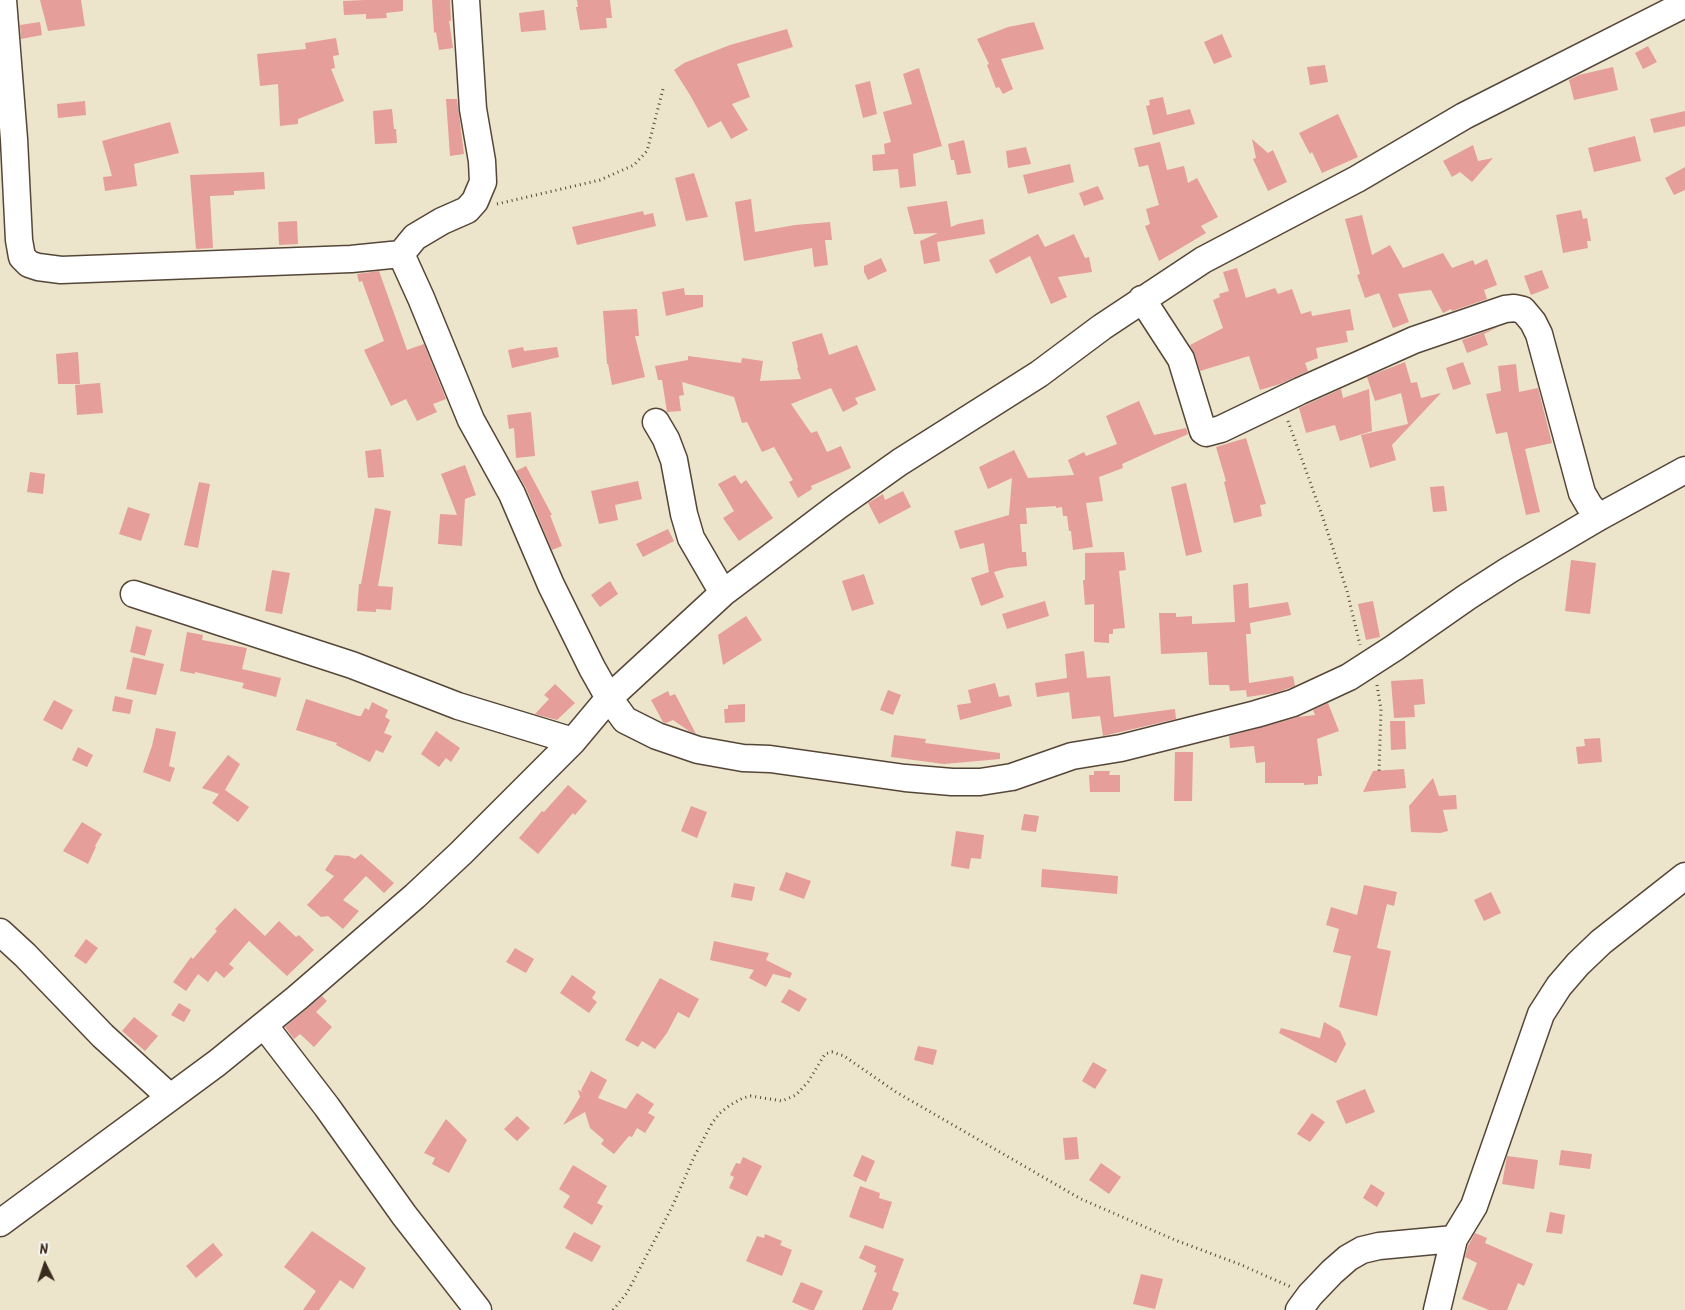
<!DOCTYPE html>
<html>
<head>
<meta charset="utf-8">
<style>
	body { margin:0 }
	#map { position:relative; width:1685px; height:1310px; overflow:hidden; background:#ece5cb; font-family:Kalam,sans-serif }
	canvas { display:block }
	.north { position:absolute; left:20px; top:1240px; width:50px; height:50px; -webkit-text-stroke:4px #f6f6f2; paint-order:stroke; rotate:356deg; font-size:14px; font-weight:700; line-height:20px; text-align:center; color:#3b2a1e }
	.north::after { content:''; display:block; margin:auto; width:18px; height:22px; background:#3b2a1e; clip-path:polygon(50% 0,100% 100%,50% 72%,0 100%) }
</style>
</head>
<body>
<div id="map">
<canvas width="1685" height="1310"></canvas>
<div class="north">N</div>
</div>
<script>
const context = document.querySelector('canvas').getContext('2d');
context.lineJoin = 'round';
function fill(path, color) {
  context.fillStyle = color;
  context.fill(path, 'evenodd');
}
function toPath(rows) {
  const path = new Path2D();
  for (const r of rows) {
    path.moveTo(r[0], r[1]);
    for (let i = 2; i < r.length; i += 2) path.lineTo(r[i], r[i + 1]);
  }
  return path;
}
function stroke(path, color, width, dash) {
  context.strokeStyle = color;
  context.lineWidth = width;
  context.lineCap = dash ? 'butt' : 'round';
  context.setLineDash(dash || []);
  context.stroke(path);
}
fill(toPath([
	[40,0,81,0,85,26,48,31],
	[365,0,403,0,403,11,386,13,387,18,366,19,366,14,344,15,343,1],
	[432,0,450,0,451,21,449,21,453,48,439,50,436,32,434,33],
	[577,0,610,0,612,18,606,18,607,28,580,30,576,7,578,7],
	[544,10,546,30,521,32,519,13],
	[40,22,42,35,21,39,20,25],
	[1034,22,1044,49,1001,59,1013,89,1003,94,999,87,996,88,987,65,989,64,977,39,1008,27],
	[787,29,793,47,737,64,750,97,732,104,748,130,731,139,721,121,708,128,690,95,674,70,684,63,730,45],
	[1222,34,1232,57,1214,64,1204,42],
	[336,38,339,55,333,56,335,68,331,69,344,101,298,119,298,124,280,126,278,84,260,86,257,54,306,49,305,43],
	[1648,46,1657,62,1643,69,1635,53],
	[1325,65,1328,82,1310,85,1307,67],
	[1613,67,1618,90,1574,100,1569,80,1579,75],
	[919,68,942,146,913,154,916,186,900,188,898,169,873,171,872,155,885,154,884,144,891,142,883,112,912,104,903,74],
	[870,81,877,114,863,118,855,85],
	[1163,97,1167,115,1190,109,1195,124,1153,135,1146,106,1150,105,1149,100],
	[446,99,457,99,464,154,450,156],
	[85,101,86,115,58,118,57,104],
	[392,109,394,129,396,129,397,143,375,144,373,111],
	[1685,111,1685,126,1654,133,1650,119],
	[1338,114,1358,157,1322,173,1312,152,1310,154,1299,133],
	[170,122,179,153,134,164,137,186,105,191,103,177,112,176,102,141],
	[1635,136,1641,161,1594,172,1588,148],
	[1252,139,1268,153,1273,150,1287,182,1268,191,1253,159,1256,158],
	[964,140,971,173,957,175,954,160,951,160,948,144],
	[1160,142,1167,170,1184,166,1188,183,1197,178,1218,217,1201,226,1206,233,1159,261,1145,226,1150,224,1146,209,1159,205,1148,165,1139,167,1134,148],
	[1473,145,1478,161,1493,158,1472,182,1460,172,1452,177,1443,161],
	[1026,147,1031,164,1008,168,1006,151],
	[1070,164,1074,182,1028,194,1023,175],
	[1685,167,1685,190,1674,195,1665,178],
	[264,172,265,189,234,191,234,195,210,196,213,248,196,249,190,175],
	[694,173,708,217,686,221,675,178],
	[1098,186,1104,199,1084,206,1079,193],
	[751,199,755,232,795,225,830,222,832,240,825,240,828,265,814,267,812,248,744,261,735,202],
	[947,201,951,227,958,224,983,219,985,234,937,242,940,261,924,264,920,241,938,233,914,234,907,207],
	[1581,210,1583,219,1587,218,1591,241,1587,241,1588,248,1563,253,1556,215],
	[643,211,644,215,653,213,656,226,577,245,572,227],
	[1362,215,1372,255,1390,245,1403,268,1443,253,1452,268,1473,260,1475,265,1487,259,1497,285,1484,290,1487,299,1452,311,1451,309,1443,313,1431,290,1398,294,1409,322,1393,328,1379,293,1365,298,1357,275,1360,274,1345,219],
	[297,221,298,244,279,245,278,222],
	[1038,234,1045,247,1074,234,1085,258,1089,257,1092,272,1058,277,1067,297,1051,304,1030,256,996,274,989,260],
	[881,258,887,271,868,280,864,272,864,266],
	[1237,268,1246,298,1275,288,1278,294,1292,289,1301,314,1311,311,1312,316,1350,309,1354,330,1346,331,1348,342,1316,348,1318,358,1305,363,1308,371,1280,384,1260,390,1249,356,1200,371,1195,355,1190,345,1223,328,1213,300,1220,297,1219,294,1229,291,1223,272],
	[1542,270,1549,288,1531,295,1524,276],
	[379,271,407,350,424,344,446,399,433,404,437,412,417,421,406,399,391,406,364,350,384,341,362,281,359,282,357,274],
	[684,288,685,295,703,295,703,307,666,316,662,292],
	[637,309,639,336,635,336,645,377,612,385,608,364,607,364,603,311],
	[1498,327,1484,334,1488,345,1467,353,1462,340],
	[822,333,829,355,857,345,876,390,855,398,858,404,843,412,831,388,791,404,811,433,817,431,827,452,841,446,851,468,811,486,812,489,798,498,789,482,793,480,774,447,762,452,747,422,742,423,734,397,682,382,684,395,679,396,681,411,667,412,662,380,658,380,655,366,688,360,688,356,741,363,742,358,763,361,760,381,801,379,797,368,798,367,792,342],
	[523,347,524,351,557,347,559,357,512,368,508,350],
	[78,352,80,384,58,384,56,354],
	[1405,362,1411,383,1417,382,1421,398,1441,393,1392,445,1396,460,1370,468,1361,435,1408,424,1401,393,1375,401,1367,377],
	[1463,362,1471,384,1453,390,1446,368],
	[1516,364,1519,392,1538,388,1552,443,1525,449,1540,512,1526,515,1507,432,1496,434,1486,394,1501,391,1498,366],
	[100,383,103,413,77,415,75,385],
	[1341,389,1343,398,1369,389,1372,431,1340,441,1335,425,1306,433,1299,408],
	[1139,401,1154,435,1186,428,1188,434,1122,464,1123,468,1099,477,1103,501,1086,503,1093,547,1073,550,1071,531,1069,531,1067,516,1063,516,1062,507,1056,508,1056,506,1026,508,1027,524,1020,524,1022,552,1026,552,1027,566,1008,568,994,572,1004,597,981,606,971,578,989,572,984,543,960,549,954,531,1009,515,1012,478,988,489,979,467,1014,450,1028,478,1074,475,1068,460,1084,452,1086,456,1117,444,1106,416],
	[531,412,535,456,516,458,514,428,509,429,507,415],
	[1246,438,1266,504,1260,505,1262,516,1234,523,1224,482,1226,481,1216,447],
	[381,449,384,477,368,478,365,451],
	[465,465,476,495,465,499,462,546,438,544,440,514,457,515,441,474],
	[526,466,552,515,550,515,562,546,552,550,526,488,516,471],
	[30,472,45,474,43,494,27,492],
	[735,475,741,484,746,480,773,518,739,541,723,518,734,511,718,484],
	[638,481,642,499,615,505,618,520,599,524,591,491],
	[199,482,210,484,198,548,184,545],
	[1186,483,1202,552,1186,556,1171,487],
	[1444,486,1447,511,1433,512,1430,487],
	[903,491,911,507,879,524,868,503,883,494,885,500],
	[128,507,150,514,141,541,119,534],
	[375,508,391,511,378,586,393,587,391,610,376,609,376,612,357,611,359,584,361,584],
	[668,529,674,541,643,557,636,544],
	[1124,552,1126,570,1119,571,1125,628,1113,629,1113,634,1109,634,1109,643,1094,642,1094,604,1085,605,1083,580,1085,580,1085,553],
	[1571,560,1596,563,1590,614,1565,611],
	[272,570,290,573,282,614,265,611],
	[864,574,874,604,852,611,842,581],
	[610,581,618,594,600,607,591,595],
	[1248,583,1249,608,1288,602,1291,615,1250,623,1251,634,1246,634,1249,683,1293,676,1295,686,1275,693,1247,697,1246,690,1230,691,1229,685,1209,685,1207,652,1161,654,1159,613,1176,613,1176,617,1192,616,1192,624,1235,622,1233,585],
	[1045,601,1049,616,1007,629,1002,614],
	[1373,601,1380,637,1366,640,1358,604],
	[746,616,762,640,723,665,718,635],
	[136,626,152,630,145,656,130,652],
	[187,632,203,635,202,640,247,648,242,669,281,678,276,697,242,688,244,683,195,672,195,674,180,671],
	[1084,651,1087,678,1110,676,1114,717,1175,709,1176,719,1103,736,1100,716,1072,719,1069,692,1037,697,1035,683,1067,678,1065,654],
	[133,657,164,664,156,695,126,689],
	[1423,679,1425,704,1414,705,1415,717,1394,718,1391,681],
	[995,683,999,697,1009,695,1012,706,960,720,957,705,971,703,968,690],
	[555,684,575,703,557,720,535,714,549,699,544,695],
	[888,690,901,695,893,715,880,710],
	[668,691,670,696,675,694,696,734,689,731,673,720,666,723,663,722,651,700],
	[115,696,133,700,130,714,112,711],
	[306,699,358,716,361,716,365,708,369,710,372,702,388,710,385,717,390,720,384,733,392,736,383,753,376,750,370,762,336,745,337,743,296,730],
	[54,700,73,710,62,730,43,720],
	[1328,703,1339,731,1317,739,1322,776,1318,776,1318,784,1304,785,1304,783,1265,783,1265,762,1256,763,1254,746,1230,748,1229,736,1298,717,1315,715,1313,710],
	[745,704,745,722,725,723,724,709,728,709,728,705],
	[1390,721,1405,721,1406,749,1391,750],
	[156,728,176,732,169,766,175,768,170,782,143,772,152,746],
	[436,731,460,748,451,762,446,758,439,767,421,754],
	[894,735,926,739,925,743,1000,753,1000,759,944,764,891,757],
	[1600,738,1602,762,1578,764,1576,747,1585,746,1584,739],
	[78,747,93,755,87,767,72,760],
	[1175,752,1193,752,1192,801,1174,801],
	[228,755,240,764,225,790,249,807,238,822,212,803,219,794,202,788],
	[1404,769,1406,788,1363,792,1373,771],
	[1094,771,1110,771,1109,775,1120,775,1120,792,1090,792,1089,775,1094,775],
	[1433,778,1439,796,1456,795,1457,809,1443,810,1448,831,1440,833,1411,832,1409,806],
	[568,785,587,801,575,815,573,813,538,854,519,838,542,811,544,812],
	[691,806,707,812,697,838,681,831],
	[1024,814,1039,816,1036,832,1021,830],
	[82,822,102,834,95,846,96,847,88,864,63,851],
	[956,831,984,835,981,859,971,858,969,869,951,866],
	[361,854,394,883,384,893,366,876,343,900,359,911,343,929,328,916,321,917,307,905,334,876,325,870,335,855,349,856,355,859],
	[1042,869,1118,876,1117,894,1041,887],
	[786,872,811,881,804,899,779,890],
	[734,883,755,887,752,901,731,897],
	[1364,885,1397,892,1394,906,1387,904,1377,948,1391,951,1377,1016,1339,1007,1351,956,1333,952,1339,929,1326,925,1331,907,1357,915],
	[1491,892,1501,913,1484,921,1474,900],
	[235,908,265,936,279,921,296,937,299,935,314,950,287,976,249,941,229,964,234,968,224,978,216,971,208,982,198,974,186,991,173,982,191,957,193,959,217,931,215,929],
	[86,939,98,948,86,964,74,956],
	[714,941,769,953,766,960,792,973,790,978,773,974,766,987,749,978,754,970,710,960],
	[515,948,534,959,526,973,506,962],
	[572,975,596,992,592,998,597,1002,589,1013,560,993],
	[660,978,699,999,689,1018,678,1012,667,1033,655,1049,642,1041,638,1047,625,1040],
	[789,989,807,999,799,1012,781,1002],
	[322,996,327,1001,316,1012,332,1027,314,1047,300,1034,294,1039,285,1027],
	[179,1003,191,1010,184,1022,171,1015],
	[134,1017,158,1036,145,1051,122,1031],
	[1324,1022,1340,1031,1346,1044,1336,1063,1279,1033,1281,1028,1320,1038],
	[918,1046,937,1050,933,1065,914,1060],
	[1093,1062,1107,1070,1095,1089,1082,1081],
	[591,1071,607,1080,598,1098,626,1109,637,1093,654,1104,648,1113,655,1117,645,1133,637,1128,632,1137,629,1136,614,1154,601,1144,604,1140,590,1128,585,1112,563,1125,580,1097,578,1090,583,1092,581,1090],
	[1365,1089,1375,1112,1346,1124,1336,1101],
	[1312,1113,1325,1122,1310,1142,1297,1134],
	[517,1116,530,1128,517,1141,504,1129],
	[446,1119,467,1140,449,1173,432,1164,435,1158,424,1153],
	[1077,1137,1079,1159,1065,1160,1063,1138],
	[1561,1150,1592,1154,1590,1169,1559,1165],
	[862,1155,875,1161,866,1182,853,1176],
	[1507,1156,1538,1160,1534,1189,1502,1184],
	[743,1157,762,1166,747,1196,729,1188,734,1177,730,1175,736,1163,740,1164],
	[1101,1163,1121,1177,1109,1194,1089,1180],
	[573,1165,607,1186,597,1203,603,1206,592,1225,563,1207,570,1196,559,1189],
	[1371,1184,1385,1193,1377,1207,1363,1198],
	[860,1186,880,1193,879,1198,892,1202,883,1229,849,1217],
	[1550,1212,1565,1215,1562,1234,1546,1232],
	[312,1231,366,1268,353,1289,340,1280,319,1310,303,1310,316,1291,284,1267],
	[574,1232,601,1246,592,1262,565,1248],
	[1475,1233,1487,1238,1485,1243,1533,1264,1524,1286,1518,1283,1507,1310,1489,1310,1462,1299,1477,1263,1465,1257,1468,1246],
	[765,1234,782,1241,780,1245,792,1250,782,1276,746,1261,757,1236,764,1238],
	[213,1243,223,1255,196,1278,186,1266],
	[865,1245,904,1259,892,1290,899,1293,892,1310,862,1310,877,1273,874,1272,876,1266,859,1258],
	[1141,1274,1163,1279,1155,1309,1133,1304],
	[801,1282,823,1291,814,1310,810,1310,792,1302]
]), '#e59e9a');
const minor = toPath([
	[3,0,14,139,19,240,22,257,29,264,38,267,61,270,351,259,401,254],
	[466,0,473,109,482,161,483,182,475,201,467,210,442,221,415,237,401,254,421,298,471,420,512,494,551,585,592,668,609,698,625,720,657,736,698,750,743,758,770,759,905,778,952,782,980,782,1012,777,1072,756,1121,748,1256,714,1293,703,1349,677,1394,648,1467,597,1509,570,1599,517,1685,470],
	[1142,299,1181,359,1203,431,1206,433,1221,429,1300,391,1414,340,1505,309,1514,308,1523,310,1533,322,1539,334,1582,493,1589,505,1599,517],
	[656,422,666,439,674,460,684,514,691,538,723,593],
	[134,594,352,665,458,706,573,741],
	[0,932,25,955,103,1036,170,1097],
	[264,1025,327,1107,404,1215,478,1310],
	[0,1223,217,1063,297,998,415,896,461,853,573,741,609,698,723,593,838,506,900,462,1039,374,1102,327,1203,260,1357,179,1464,116,1685,4],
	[1299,1310,1310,1295,1332,1272,1348,1258,1362,1250,1379,1246,1454,1239],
	[1437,1310,1454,1239,1474,1206,1541,1014,1559,986,1578,964,1601,942,1685,876]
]);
stroke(minor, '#564638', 29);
stroke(toPath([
	[497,204,600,180,634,165,647,151,663,89],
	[1288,421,1322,515,1347,591,1360,645],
	[1377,685,1381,709,1379,773],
	[613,1310,627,1293,673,1205,694,1157,712,1123,720,1113,730,1105,743,1098,751,1096,782,1101,796,1095,808,1082,825,1054,832,1052,844,1056,896,1092,1081,1199,1175,1240,1239,1264,1291,1287]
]), '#564638', 3, [1, 4]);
stroke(minor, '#fff', 26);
</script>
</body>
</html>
